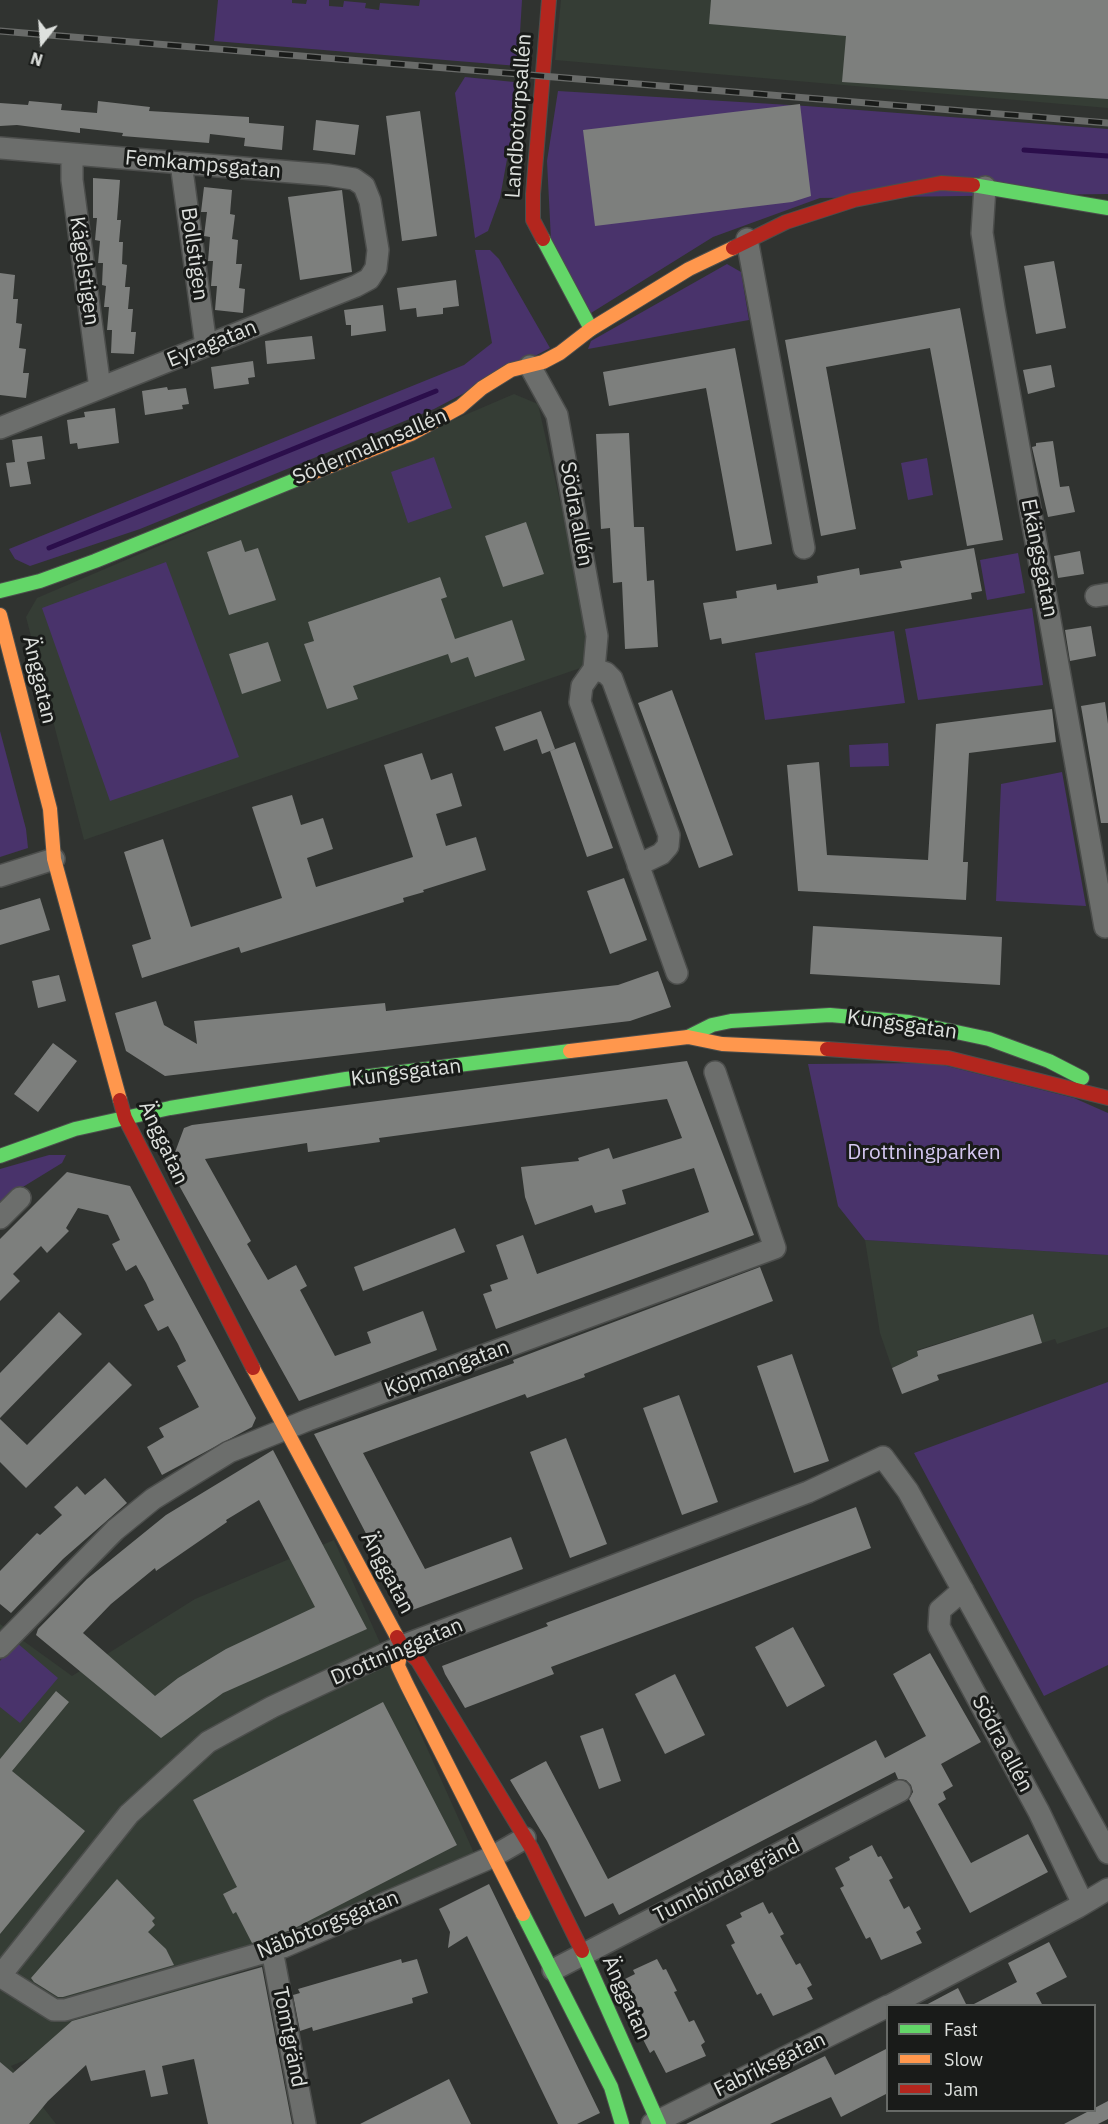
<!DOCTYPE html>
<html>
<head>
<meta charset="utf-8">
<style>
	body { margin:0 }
	#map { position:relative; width:1108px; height:2124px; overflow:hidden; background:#303330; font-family:"IBM Plex Sans",sans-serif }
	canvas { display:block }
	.legend { position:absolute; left:886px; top:2004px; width:210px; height:108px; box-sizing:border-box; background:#191b19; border:2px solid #676a67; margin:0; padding:8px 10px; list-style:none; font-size:18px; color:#dde0dd }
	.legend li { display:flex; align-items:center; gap:12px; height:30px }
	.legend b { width:30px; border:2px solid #676a67 }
	.north { position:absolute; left:12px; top:12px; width:60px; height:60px; -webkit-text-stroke:4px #191b19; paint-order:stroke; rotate:197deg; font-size:16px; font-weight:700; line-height:24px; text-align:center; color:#dde0dd }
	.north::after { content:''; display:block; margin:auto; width:21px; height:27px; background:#dde0dd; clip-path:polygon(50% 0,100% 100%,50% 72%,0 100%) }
</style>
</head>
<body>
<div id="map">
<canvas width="1108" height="2124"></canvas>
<ul class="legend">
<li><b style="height:8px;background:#63d668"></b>Fast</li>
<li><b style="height:8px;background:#ff974d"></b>Slow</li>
<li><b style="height:8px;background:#b3261e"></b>Jam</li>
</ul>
<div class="north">N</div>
</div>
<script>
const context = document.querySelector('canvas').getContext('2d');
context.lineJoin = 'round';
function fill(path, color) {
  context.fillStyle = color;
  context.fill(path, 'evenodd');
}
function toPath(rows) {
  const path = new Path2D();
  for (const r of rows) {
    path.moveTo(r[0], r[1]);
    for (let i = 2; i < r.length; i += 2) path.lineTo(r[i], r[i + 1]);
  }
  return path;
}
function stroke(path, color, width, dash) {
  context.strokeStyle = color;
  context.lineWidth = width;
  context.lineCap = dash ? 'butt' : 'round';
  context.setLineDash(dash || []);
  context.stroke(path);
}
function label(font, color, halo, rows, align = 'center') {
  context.font = font + ' "IBM Plex Sans",sans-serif';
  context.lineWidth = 6;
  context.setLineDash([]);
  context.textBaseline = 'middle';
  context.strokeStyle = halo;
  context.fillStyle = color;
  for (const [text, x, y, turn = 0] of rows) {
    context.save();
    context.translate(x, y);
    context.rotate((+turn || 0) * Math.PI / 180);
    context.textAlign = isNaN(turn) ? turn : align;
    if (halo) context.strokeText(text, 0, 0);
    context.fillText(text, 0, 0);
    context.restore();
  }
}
fill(toPath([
	[561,0,1108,0,1108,108,555,60],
	[514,394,538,404,592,643,589,665,84,840,26,617,37,598],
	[865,1240,1108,1255,1108,1327,1057,1344,1055,1339,1042,1343,1033,1314,917,1350,918,1356,892,1368,880,1333],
	[334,1540,482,1871,11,2066,56,2124,0,2124,0,1624,72,1676,195,1599]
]), '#353d35');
fill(toPath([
	[218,0,292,0,292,3,306,4,307,0,329,0,329,6,343,7,344,1,366,3,365,8,379,10,380,3,419,6,420,0,522,0,518,66,214,41],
	[465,77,514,82,513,126,500,198,488,231,475,238,455,93],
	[558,91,806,106,1108,129,1108,194,820,198,713,237,591,313,551,240,547,161],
	[475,250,490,250,499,259,550,348,434,409,140,529,30,566,15,559,9,549,464,365,492,343],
	[727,264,741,272,749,320,588,349,591,341],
	[434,457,452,508,408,523,391,472],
	[927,458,933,495,908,500,901,463],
	[1018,553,1025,593,987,600,980,560],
	[166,562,239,757,110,801,42,608],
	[1032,608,1043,685,918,700,905,629],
	[894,631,905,703,765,720,755,653],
	[0,731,26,829,28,848,0,857],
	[888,743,889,766,850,767,849,745],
	[1062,772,1086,906,996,901,1001,784],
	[935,1063,1074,1098,1108,1113,1108,1255,865,1240,838,1206,808,1064],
	[49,1155,66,1155,62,1163,0,1201,0,1169],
	[1108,1382,1108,1665,1044,1696,914,1453],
	[16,1642,58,1678,20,1723,0,1707,0,1661]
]), '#49336b');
stroke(toPath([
	[1024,150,1108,156],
	[49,548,436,391]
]), '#2b0e4b', 5);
fill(toPath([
	[711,0,1108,0,1108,99,842,82,846,36,709,24],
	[29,101,62,104,61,110,97,113,98,101,150,107,149,111,249,117,249,123,284,126,282,150,244,146,245,138,210,134,209,143,122,136,123,133,80,128,80,133,17,125,0,126,0,103,28,105],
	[800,104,811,196,792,202,595,226,583,130],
	[420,111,437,236,402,241,386,116],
	[316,120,359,125,355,155,313,150],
	[93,178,120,180,117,220,121,220,119,242,123,242,122,264,127,265,125,287,130,287,128,309,133,309,131,332,136,332,134,354,111,353,112,330,107,330,109,307,104,307,106,286,102,285,103,263,98,263,100,241,95,240,97,218,93,218],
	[204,187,232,190,230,214,235,215,232,239,238,240,236,264,242,264,239,288,245,289,243,313,215,310,217,286,211,286,213,261,208,261,210,237,204,236,207,212,201,212],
	[342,190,352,272,300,280,288,197],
	[1054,261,1066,328,1036,334,1024,266],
	[0,273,15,275,13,299,18,299,16,323,22,324,19,348,26,349,23,373,29,373,26,398,0,395],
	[456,280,459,306,443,308,443,314,417,317,416,308,400,310,397,288],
	[383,305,386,331,351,336,351,325,346,325,344,310],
	[960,308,1003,540,967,546,930,348,826,367,856,529,821,536,785,340],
	[312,336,315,359,267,364,265,341],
	[735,348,772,544,736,551,706,388,609,406,603,372],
	[253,361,255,377,248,378,249,384,214,389,211,367],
	[1051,365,1055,387,1028,394,1023,370],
	[167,387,168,390,186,388,189,404,182,405,183,409,145,415,142,391],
	[115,408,119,443,78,449,77,443,70,444,67,420,85,417,84,412],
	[629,433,634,527,644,527,647,581,654,580,658,647,625,649,622,582,613,583,610,528,601,529,596,434],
	[42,436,45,459,27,462,31,484,10,487,6,463,15,462,12,440],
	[1053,441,1060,487,1069,486,1075,512,1048,517,1032,447,1036,446,1036,443],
	[526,522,544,574,503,587,485,536],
	[241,540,245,552,258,548,276,600,229,615,207,552],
	[974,548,982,591,971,593,972,599,722,644,721,638,710,640,703,603,737,598,736,591,776,584,777,590,818,583,817,576,859,568,860,575,902,568,900,561],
	[1080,551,1084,574,1058,578,1054,556],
	[440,577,447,597,441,599,455,639,512,620,525,660,475,677,468,657,451,663,448,654,353,686,358,699,327,709,304,644,314,641,308,622],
	[1091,626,1096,656,1070,661,1065,630],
	[268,642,281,681,242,694,229,654],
	[672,690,733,855,699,868,638,703],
	[1105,702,1108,724,1108,823,1101,823,1081,706],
	[1052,709,1056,742,969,753,963,862,968,862,966,900,798,891,787,765,819,762,827,855,928,860,936,724],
	[541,711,555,749,542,754,537,739,504,751,495,727],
	[575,742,613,848,587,857,550,751],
	[422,753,431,780,452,773,462,806,436,814,446,846,476,837,486,870,423,890,424,892,403,898,404,902,241,953,239,947,142,978,132,945,151,939,124,852,163,839,191,927,282,898,252,807,292,795,301,825,323,818,333,849,307,858,316,887,413,857,384,765],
	[624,878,647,940,610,954,587,891],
	[40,898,50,930,0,945,0,910],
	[813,926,1002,937,1000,985,810,974],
	[658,971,671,1007,630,1021,165,1076,126,1051,115,1013,156,1001,164,1025,197,1044,194,1021,385,1003,386,1011,618,985],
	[59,975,66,1001,38,1008,32,981],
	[53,1043,77,1061,38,1112,14,1094],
	[687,1061,754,1235,496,1329,483,1294,492,1291,490,1285,508,1279,496,1245,523,1235,537,1274,709,1212,694,1168,622,1190,626,1204,595,1213,592,1205,535,1225,525,1197,521,1167,579,1161,578,1158,609,1148,613,1159,682,1138,667,1099,379,1138,380,1142,308,1152,307,1143,205,1159,251,1241,247,1244,268,1280,296,1265,307,1286,300,1290,335,1356,371,1343,367,1332,423,1311,437,1350,299,1401,171,1171,171,1163,184,1128,192,1125],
	[67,1172,130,1186,256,1418,252,1427,162,1475,147,1447,164,1437,159,1428,199,1407,177,1366,186,1361,178,1344,168,1326,158,1331,144,1305,154,1300,146,1283,136,1265,126,1271,112,1244,120,1240,108,1215,78,1208,66,1228,69,1231,47,1253,41,1246,13,1274,20,1281,0,1301,0,1239],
	[455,1228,465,1252,363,1291,354,1267],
	[760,1267,773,1301,584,1374,585,1377,527,1398,525,1394,363,1453,425,1569,511,1537,523,1569,407,1612,314,1434,514,1363,513,1360],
	[59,1312,82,1334,0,1418,0,1373],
	[1033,1314,1042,1343,937,1375,939,1380,902,1394,892,1368,918,1356,917,1351],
	[792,1354,829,1461,794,1473,757,1366],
	[109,1362,132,1385,26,1488,0,1462,0,1419,27,1445],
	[679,1395,718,1502,682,1515,643,1408],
	[566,1438,607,1544,570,1558,530,1452],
	[273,1450,367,1629,223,1693,161,1738,36,1635,38,1629,87,1579,166,1515],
	[259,1500,315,1607,226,1649,178,1678,155,1696,83,1633,111,1604,155,1568,156,1571,227,1522,226,1520],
	[105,1478,127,1503,63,1559,11,1613,0,1604,0,1571,37,1533,40,1535,62,1515,54,1507,77,1486,85,1495],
	[856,1507,871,1548,551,1667,554,1674,465,1708,445,1674,442,1666,548,1626,546,1623],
	[793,1627,825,1686,787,1707,755,1647],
	[930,1653,981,1742,941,1764,953,1786,943,1792,946,1799,938,1804,971,1863,1028,1834,1048,1872,970,1913,909,1799,913,1792,911,1785,906,1780,898,1779,895,1772,619,1915,613,1903,585,1917,547,1841,510,1780,546,1761,608,1879,876,1740,885,1758,926,1736,893,1674],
	[675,1674,705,1735,665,1754,635,1694],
	[56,1691,69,1702,12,1771,85,1831,0,1934,0,1759],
	[383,1702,457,1845,291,1930,252,1943,236,1912,233,1914,223,1894,237,1887,193,1800],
	[603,1728,621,1781,599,1789,580,1736],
	[872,1845,878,1857,881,1856,893,1878,889,1880,904,1909,909,1906,921,1929,916,1932,922,1943,881,1960,870,1937,866,1939,840,1888,844,1886,835,1868,850,1860,849,1857],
	[117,1879,155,1918,152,1921,155,1925,148,1932,166,1949,174,1965,63,1997,58,1997,34,1982,31,1978],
	[489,1884,600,2113,577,2124,558,2124,467,1936,448,1948,450,1932,439,1909],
	[763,1902,769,1914,772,1912,784,1934,780,1936,796,1965,800,1963,812,1985,807,1988,813,1999,773,2016,761,1993,757,1995,731,1945,735,1943,726,1925,742,1917,740,1913],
	[1049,1942,1067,1977,1036,1993,1043,2006,970,2006,1017,1982,1008,1963],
	[401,1959,402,1963,417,1959,428,1993,412,1998,413,2003,313,2031,312,2027,300,2031,293,1995,300,1993,298,1989],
	[657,1959,663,1970,666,1969,677,1991,674,1992,689,2022,694,2020,705,2042,701,2045,706,2056,666,2073,654,2050,650,2053,624,2002,628,1999,619,1982,635,1974,633,1970],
	[262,1967,292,2124,208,2124,194,2059,162,2066,168,2094,151,2097,145,2070,91,2081,86,2065,48,2101,29,2124,0,2124,0,2062,13,2073,72,2021],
	[958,1988,967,2006,924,2006],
	[888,2048,888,2093,841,2117,831,2097,770,2124,686,2124,825,2056,835,2075],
	[449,2079,471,2124,360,2124],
	[1108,2101,1108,2119,1098,2124,1064,2124]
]), '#7d7f7d');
const street = toPath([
	[0,148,328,175,354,179,364,186,370,201,378,250,376,268,369,279,356,286,0,428],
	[72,154,72,180,100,388],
	[181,163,206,346],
	[985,187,982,233,994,308,1105,927],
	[747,239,804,548],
	[530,366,557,415,597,636,594,669,582,686,580,702,677,973],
	[1096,596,1108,594],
	[594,669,606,673,612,679,669,835,668,846,661,854,638,865],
	[0,876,54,859],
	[0,1218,20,1198],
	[963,1590,940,1610,939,1627,1039,1812,1083,1904],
	[0,1647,115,1530,153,1499,229,1452,308,1420,775,1248,715,1072],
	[525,1838,492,1857,283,1947,65,2010,54,2010,0,1976,129,1814,208,1742,272,1707,402,1646,808,1492,883,1457,908,1491,1108,1853],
	[272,1950,305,2124],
	[553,1970,900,1791],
	[889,2006,1078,1907,1108,1889],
	[652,2124,888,2006]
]);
const fast = toPath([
	[973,185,1108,208],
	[543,239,591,329],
	[0,591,40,581,95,561,305,476],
	[688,1037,712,1025,731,1021,830,1015,909,1022,989,1039,1049,1061,1082,1078],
	[0,1156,75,1129,170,1108,346,1079,570,1051],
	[523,1914,611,2087,622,2124],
	[582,1951,659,2124]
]);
const slow = toPath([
	[305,476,411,434,460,407,482,388,511,370,543,362,560,353,591,329,689,269,733,248],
	[0,615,50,809,54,859,120,1100],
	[570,1051,688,1037,722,1044,827,1049],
	[253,1368,397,1637],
	[400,1655,398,1666,407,1685,523,1914]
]);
const jam = toPath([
	[543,239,533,220,533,194,549,0],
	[733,248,786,222,854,200,941,183,973,185],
	[827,1049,948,1058,1108,1098],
	[120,1100,125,1118,253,1368],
	[397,1637,402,1646,418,1661,532,1849,582,1951]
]);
stroke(street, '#4c4e4c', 24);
stroke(fast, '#4c4e4c', 16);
stroke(slow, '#4c4e4c', 16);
stroke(jam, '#4c4e4c', 16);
stroke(street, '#6c6e6c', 21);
stroke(fast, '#63d668', 14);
stroke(slow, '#ff974d', 14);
stroke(jam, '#b3261e', 14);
const rail = toPath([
	[0,31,1108,123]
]);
stroke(rail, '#696b69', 7);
stroke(rail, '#191b19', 4.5, [14]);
label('21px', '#dde0dd', '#191b19', [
	["Landbotorpsallén",519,116,-86],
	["Femkampsgatan",203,165,5],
	["Bollstigen",194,254,82],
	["Kägelstigen",84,271,82],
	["Eyragatan",212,344,-22],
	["Södermalmsallén",370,447,-23],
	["Södra allén",576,514,80],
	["Ekängsgatan",1039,558,79],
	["Änggatan",39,680,77],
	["Kungsgatan",902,1025,8],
	["Kungsgatan",406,1073,-7],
	["Änggatan",163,1143,65],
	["Köpmangatan",447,1369,-20],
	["Änggatan",387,1573,62],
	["Drottninggatan",397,1652,-23],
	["Södra allén",1002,1744,62],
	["Tunnbindargränd",727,1881,-27],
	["Näbbtorgsgatan",328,1925,-22],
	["Änggatan",626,1998,66],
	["Tomtgränd",289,2037,79],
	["Fabriksgatan",770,2065,-26]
]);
label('21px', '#d4c7f0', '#191b19', [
	["Drottningparken",924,1153]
]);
</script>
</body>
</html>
